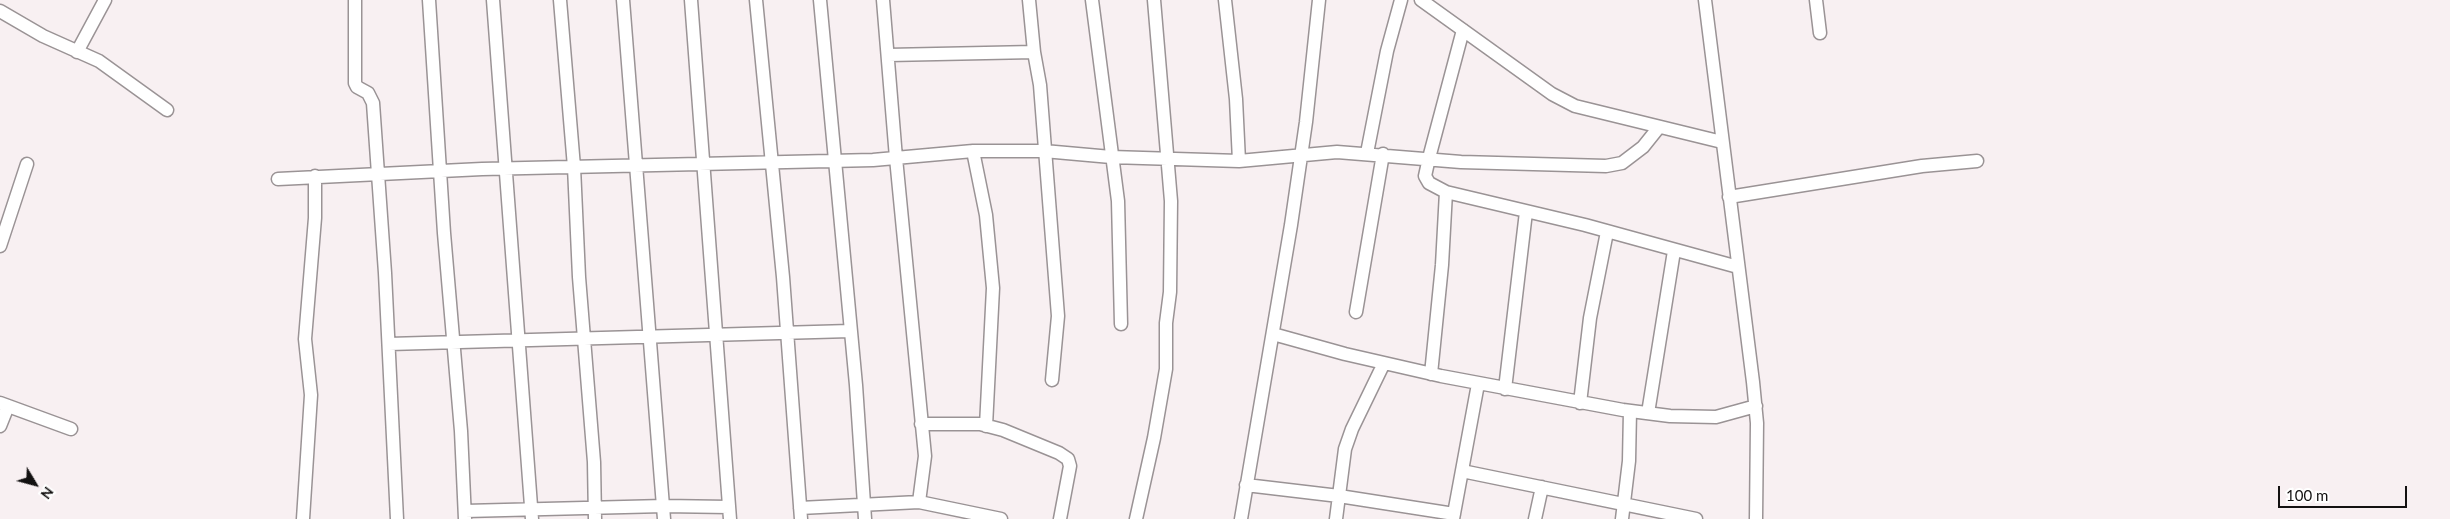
<!DOCTYPE html>
<html>
<head>
<meta charset="utf-8">
<style>
	body { margin:0 }
	#map { position:relative; width:2450px; height:519px; overflow:hidden; background:#f8f0f2; font-family:Lato,sans-serif }
	canvas { display:block }
	.north { position:absolute; left:10px; top:459px; width:50px; height:50px; -webkit-text-stroke:4px #fff; paint-order:stroke; rotate:127deg; font-size:14px; font-weight:700; line-height:20px; text-align:center; color:#131111 }
	.north::after { content:''; display:block; margin:auto; width:18px; height:22px; background:#131111; clip-path:polygon(50% 0,100% 100%,50% 72%,0 100%) }
	.scale { position:absolute; left:2278px; top:486px; width:129px; height:22px; box-sizing:border-box; border:2px solid #131111; border-top:0; padding-left:6px; font-size:15px; line-height:18px; white-space:nowrap; color:#131111; -webkit-text-stroke:4px #fff; paint-order:stroke }
</style>
</head>
<body>
<div id="map">
<canvas width="2450" height="519"></canvas>
<div class="north">N</div>
<div class="scale">100 m</div>
</div>
<script>
const context = document.querySelector('canvas').getContext('2d');
context.lineJoin = 'round';
function toPath(rows) {
  const path = new Path2D();
  for (const r of rows) {
    path.moveTo(r[0], r[1]);
    for (let i = 2; i < r.length; i += 2) path.lineTo(r[i], r[i + 1]);
  }
  return path;
}
function stroke(path, color, width, dash) {
  context.strokeStyle = color;
  context.lineWidth = width;
  context.lineCap = dash ? 'butt' : 'round';
  context.setLineDash(dash || []);
  context.stroke(path);
}
const minor = toPath([
	[355,0,355,83,357,87,368,93,373,103,385,273,397,519],
	[429,0,444,233,461,431,465,519],
	[493,0,532,519],
	[560,0,574,167,579,277,594,462,595,519],
	[623,0,664,519],
	[691,0,730,519],
	[756,0,783,277,801,519],
	[820,0,856,385,865,519],
	[883,0,896,158,925,456,919,502],
	[1029,0,1034,52,1040,85,1058,316,1052,380],
	[1092,0,1118,201,1121,324],
	[1225,0,1236,99,1239,161],
	[1421,0,1552,94,1575,106,1722,142],
	[1705,0,1753,382,1757,423,1756,519],
	[1816,0,1820,33],
	[0,11,43,36,99,61,167,110],
	[1463,30,1429,158,1425,176,1429,183,1446,192,1585,225,1738,267],
	[77,52,105,0],
	[888,55,1034,52],
	[973,151,986,215,993,288,986,426],
	[1367,153,1387,51,1401,0],
	[278,179,482,169,873,160,973,151,1044,151,1111,157,1239,161,1337,152,1461,162,1606,166,1622,163,1643,147,1659,127],
	[1729,197,1922,166,1977,161],
	[0,246,27,164],
	[1356,312,1383,154],
	[1273,334,1345,354,1441,376,1623,410,1670,416,1716,417,1756,406],
	[389,344,850,331],
	[1431,374,1442,265,1446,192],
	[1505,389,1526,212],
	[0,403,71,429],
	[1580,403,1590,318,1607,232],
	[1648,413,1674,251],
	[921,424,980,424,1003,430,1059,453,1068,459,1070,466,1060,519],
	[0,426,8,406],
	[1462,471,1696,519],
	[1246,485,1339,496,1454,514],
	[800,508,919,502,1001,519],
	[465,511,664,506,729,507],
	[303,519,311,395,305,339,315,218,315,176],
	[1136,519,1154,438,1166,369,1166,323,1170,292,1171,201,1154,0],
	[1241,519,1291,225,1306,122,1319,0],
	[1336,519,1345,449,1352,429,1384,363],
	[1453,519,1478,384],
	[1535,519,1542,487],
	[1622,519,1629,461,1630,411]
]);
stroke(minor, '#9a9395', 15);
stroke(minor, '#fff', 12);
</script>
</body>
</html>
